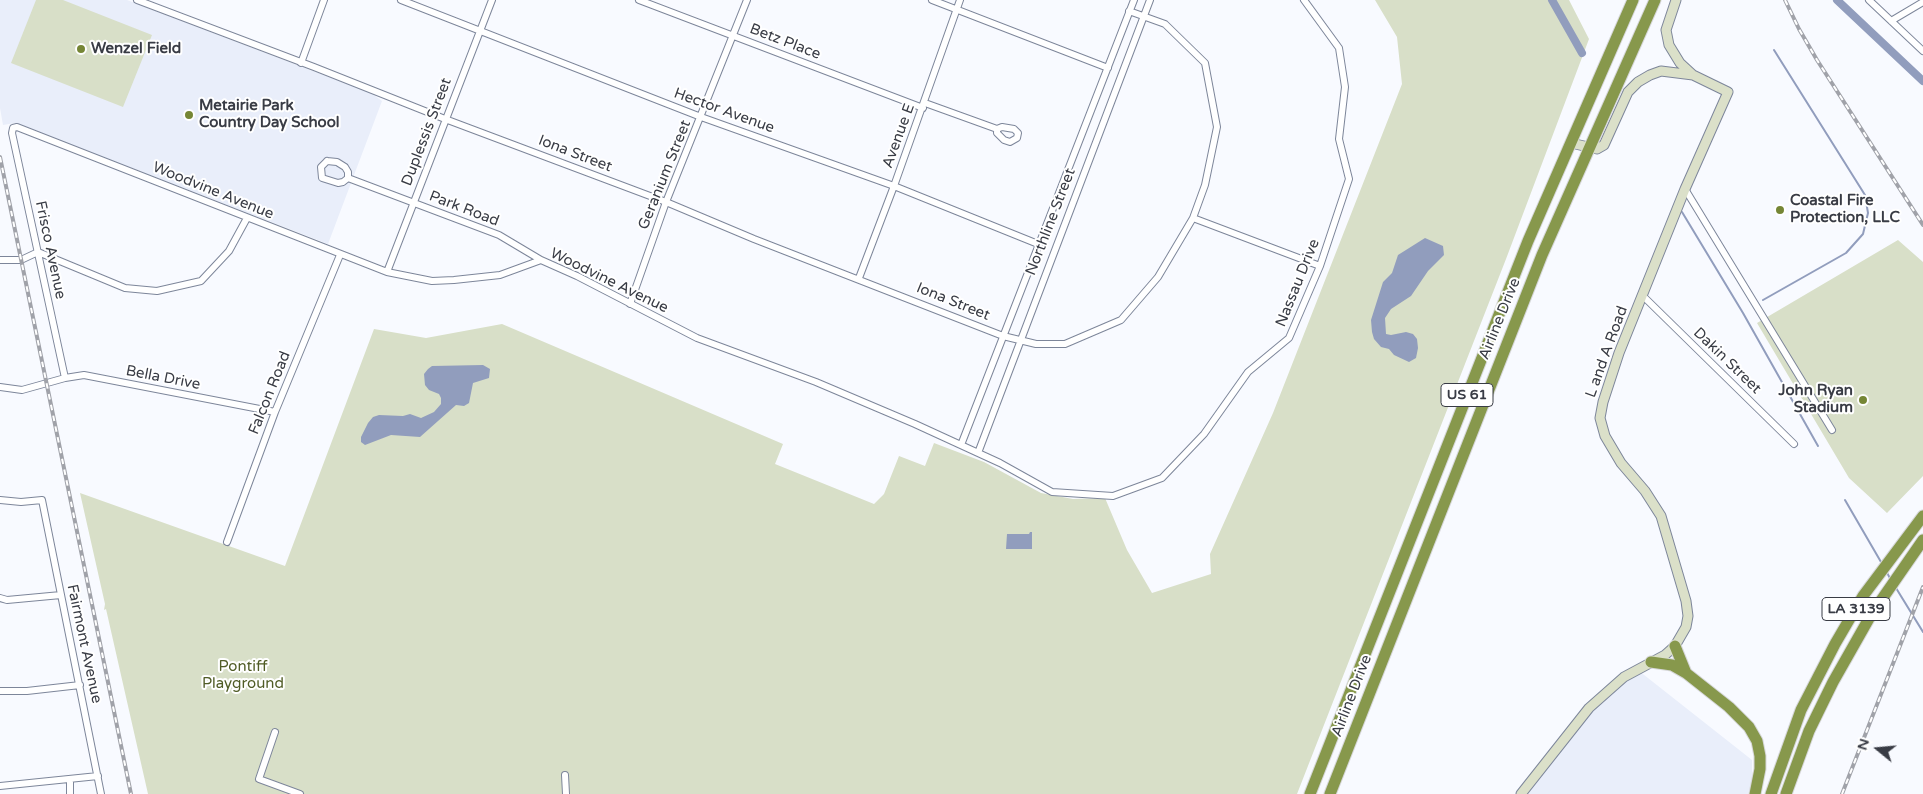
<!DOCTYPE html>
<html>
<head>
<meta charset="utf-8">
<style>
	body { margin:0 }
	#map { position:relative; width:1923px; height:794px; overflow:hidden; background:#f8faff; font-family:"Varela Round",sans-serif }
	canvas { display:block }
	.north { position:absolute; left:1853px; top:724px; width:50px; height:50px; -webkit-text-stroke:4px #fff; paint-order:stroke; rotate:287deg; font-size:14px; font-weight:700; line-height:20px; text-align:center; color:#393c45 }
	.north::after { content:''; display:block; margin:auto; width:18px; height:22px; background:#393c45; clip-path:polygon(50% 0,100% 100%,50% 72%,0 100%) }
</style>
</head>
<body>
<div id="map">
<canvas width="1923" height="794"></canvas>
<div class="north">N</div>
</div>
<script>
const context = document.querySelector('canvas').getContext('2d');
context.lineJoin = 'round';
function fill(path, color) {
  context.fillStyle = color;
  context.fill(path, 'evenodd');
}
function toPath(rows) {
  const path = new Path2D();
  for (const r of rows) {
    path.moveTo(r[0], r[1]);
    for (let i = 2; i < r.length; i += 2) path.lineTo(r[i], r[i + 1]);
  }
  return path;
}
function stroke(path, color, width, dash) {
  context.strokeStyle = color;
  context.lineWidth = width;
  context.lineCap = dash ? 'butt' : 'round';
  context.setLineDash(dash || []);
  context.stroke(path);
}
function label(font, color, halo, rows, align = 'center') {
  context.font = font + ' "Varela Round",sans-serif';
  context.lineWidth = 4;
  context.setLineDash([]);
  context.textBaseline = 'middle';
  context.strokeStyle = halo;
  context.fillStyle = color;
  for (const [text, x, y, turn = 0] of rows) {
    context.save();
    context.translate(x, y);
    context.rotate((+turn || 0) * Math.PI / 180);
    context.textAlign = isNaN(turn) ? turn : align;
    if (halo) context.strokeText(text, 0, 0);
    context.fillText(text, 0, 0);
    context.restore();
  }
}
fill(toPath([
	[0,0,127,0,371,93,382,101,328,244,15,123,3,125,0,108],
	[1634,667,1752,760,1752,782,1748,794,1515,794,1582,709,1607,685]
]), '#e9eefa');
fill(toPath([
	[36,0,63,0,152,35,123,107,11,63],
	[1375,0,1569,0,1589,39,1506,259,1297,794,148,794,106,609,104,610,105,604,80,493,285,566,374,329,426,338,502,324,783,444,775,464,874,504,884,494,899,456,925,466,934,443,984,462,1041,493,1073,499,1105,498,1127,550,1152,593,1211,574,1210,554,1273,413,1402,84,1397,37],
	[1898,240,1923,262,1923,476,1887,513,1849,478,1757,323]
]), '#d8dfc8');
fill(toPath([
	[1425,238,1443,246,1444,255,1428,271,1411,296,1391,309,1385,318,1386,334,1391,335,1406,332,1413,334,1417,339,1418,348,1416,358,1409,362,1394,355,1389,349,1381,347,1374,339,1372,332,1371,320,1383,282,1392,273,1398,255],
	[483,365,490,369,489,378,473,383,469,403,464,406,456,405,420,437,391,435,365,445,361,442,361,437,368,423,373,417,379,415,403,416,410,414,421,418,434,412,441,404,441,398,439,394,429,390,425,385,424,374,428,369,432,366],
	[1030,532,1032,532,1032,549,1006,549,1007,534,1029,534]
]), '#919dbd');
stroke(toPath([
	[1682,212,1743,313,1818,446],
	[1763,300,1846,253,1863,234,1868,213,1865,195,1774,50],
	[1845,500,1881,562],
	[1886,571,1891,580],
	[1896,588,1923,632]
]), '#919dbd', 2);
stroke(toPath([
	[1552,0,1582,53],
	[1837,0,1923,81]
]), '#919dbd', 8);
const street = toPath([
	[137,0,314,67,445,119,666,202,754,239,1003,336,1036,344,1065,344,1121,320,1158,277,1193,218,1205,185,1217,127,1205,63,1165,24,1129,11],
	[401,0,701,117,894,186,1038,244],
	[639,0,923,108],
	[932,0,1108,68],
	[1869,0,1923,51],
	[1891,21,1923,2],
	[301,63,324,0],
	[925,103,997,129,997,133,1004,140,1010,142,1017,138,1018,133,1014,129,1002,127,997,129],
	[327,161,337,162,345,167,348,172,348,178,343,182,338,183,322,178,321,167,327,161],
	[348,178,499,235,541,260],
	[1685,189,1832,430],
	[1193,218,1320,266],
	[0,260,21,260,38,252,125,288,157,291,201,281,229,251,247,218],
	[387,272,492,0],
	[859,278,894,186,960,0],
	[1643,296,1794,444],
	[630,304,666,202,747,0],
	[65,378,12,133,13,128,17,127,387,272,432,281,454,280,500,275,541,260,577,276,697,338,816,382,915,424,1000,463,1052,492,1113,496,1162,478,1204,434,1248,372,1289,338,1320,266,1349,179,1339,139,1345,87,1339,48,1304,0],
	[0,387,22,390,65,378,84,375,275,412],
	[961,445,1134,0],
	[978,453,1150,0],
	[0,500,21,502,42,500,101,794],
	[227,542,275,412,340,255],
	[0,598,7,600,61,595],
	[0,691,27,691,80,685],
	[275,732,259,779,300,794],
	[565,775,566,794],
	[0,786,98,776],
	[70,794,70,779]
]);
const secondary = toPath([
	[1571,143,1597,149,1604,145,1628,92,1638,82,1650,75,1661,71,1693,75],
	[1521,794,1589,708,1624,677,1665,655,1675,646,1686,627,1688,616,1686,601,1661,516,1645,491,1621,463,1605,436,1600,418,1603,402,1619,353,1685,189,1728,92,1693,75,1680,63,1669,45,1666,30,1676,0]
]);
const highway = toPath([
	[1675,646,1686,673],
	[1651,662,1672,665,1686,673,1729,707,1749,727,1757,741,1760,756,1760,769,1755,794],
	[1310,794,1528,241,1633,0],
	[1330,794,1542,255,1655,0],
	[1771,794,1801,710,1835,644,1863,596,1923,516],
	[1786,794,1809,731,1833,682,1871,615,1923,540]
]);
stroke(street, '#7d869a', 8);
stroke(secondary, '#7d869a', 11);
stroke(highway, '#d7d8da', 13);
stroke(street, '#fff', 6);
stroke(secondary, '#dbe0c9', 9);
stroke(highway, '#87984c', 11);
const rail = toPath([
	[1785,0,1799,29,1817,60,1923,225],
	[0,157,131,794],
	[1842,794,1923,587]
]);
stroke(rail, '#a0a2a9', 4);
stroke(rail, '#fff', 2, [5.5]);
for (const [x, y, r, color] of [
	[81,49,5,"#758635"],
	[189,115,5,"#758635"],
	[1780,210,5,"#758635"],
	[1863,400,5,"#758635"]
]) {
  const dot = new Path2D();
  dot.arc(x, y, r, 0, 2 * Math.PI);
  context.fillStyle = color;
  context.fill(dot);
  stroke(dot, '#fff', 2);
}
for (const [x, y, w] of [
	[1467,395,52],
	[1856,609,68]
]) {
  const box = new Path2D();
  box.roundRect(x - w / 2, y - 11.5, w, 23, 4);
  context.fillStyle = '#fff';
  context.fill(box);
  stroke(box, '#393c45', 1);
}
label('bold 14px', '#393c45', null, [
	["US 61",1467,395],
	["LA 3139",1856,609]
]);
label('15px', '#393c45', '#fff', [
	["Betz Place",785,42,21],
	["Hector Avenue",724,111,20],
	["Duplessis Street",427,132,-69],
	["Avenue E",899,136,-70],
	["Iona Street",575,154,21],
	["Geranium Street",665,175,-68],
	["Woodvine Avenue",213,191,22],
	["Park Road",464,209,21],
	["Northline Street",1051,222,-69],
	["Frisco Avenue",50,250,78],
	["Woodvine Avenue",609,281,26],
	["Nassau Drive",1298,283,-68],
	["Iona Street",953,302,22],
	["Airline Drive",1500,319,-68],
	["L and A Road",1607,352,-70],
	["Dakin Street",1727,361,44],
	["Bella Drive",163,378,11],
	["Falcon Road",270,393,-68],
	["Fairmont Avenue",84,644,78],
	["Airline Drive",1352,696,-69]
]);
label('bold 15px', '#393c45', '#fff', [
	["Wenzel Field",91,49],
	["Metairie Park",199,106],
	["Country Day School",199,123],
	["Coastal Fire",1790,201],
	["Protection, LLC",1790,218],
	["John Ryan",1853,391,"right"],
	["Stadium",1853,408,"right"]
], 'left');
label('15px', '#505c26', '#fff', [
	["Pontiff",243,667],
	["Playground",243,684]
]);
</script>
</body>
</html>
